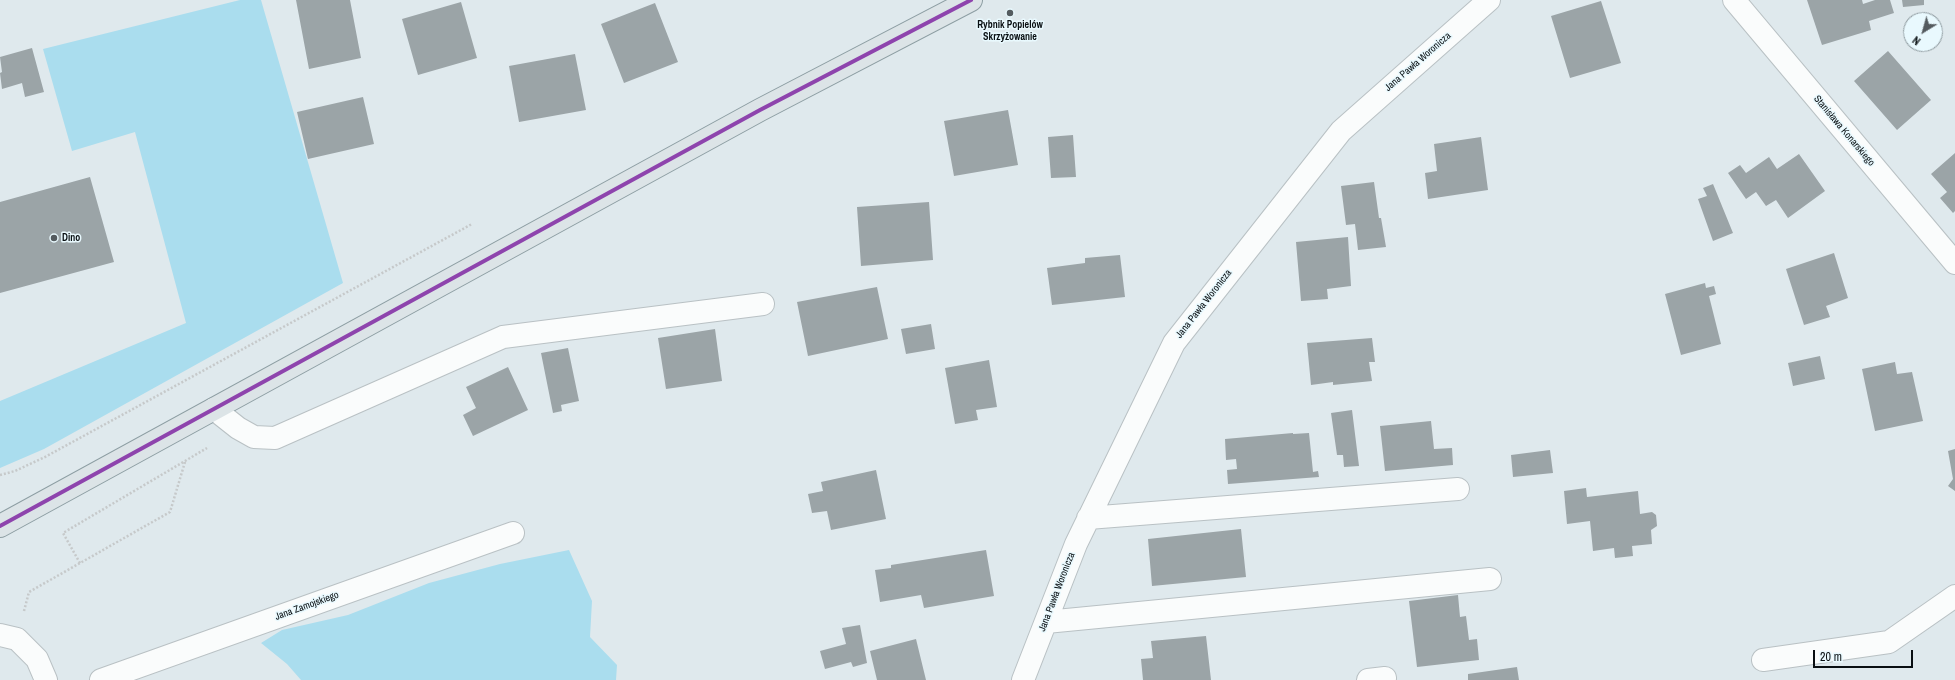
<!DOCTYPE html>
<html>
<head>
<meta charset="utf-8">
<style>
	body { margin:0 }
	#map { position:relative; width:1955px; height:680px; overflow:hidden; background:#dfe9ed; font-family:"Archivo Narrow",sans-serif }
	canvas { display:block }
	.north { position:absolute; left:1903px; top:12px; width:40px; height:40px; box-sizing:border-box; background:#e9f9fe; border:1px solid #8f9ba0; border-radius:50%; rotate:217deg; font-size:11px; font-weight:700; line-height:16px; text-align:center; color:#090f12 }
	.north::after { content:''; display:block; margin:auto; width:14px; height:18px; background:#545b5f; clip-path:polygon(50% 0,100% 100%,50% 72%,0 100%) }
	.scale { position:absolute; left:1813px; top:650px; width:100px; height:18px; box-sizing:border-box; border:2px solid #090f12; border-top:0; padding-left:5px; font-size:12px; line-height:14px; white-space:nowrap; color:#090f12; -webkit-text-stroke:3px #e9f9fe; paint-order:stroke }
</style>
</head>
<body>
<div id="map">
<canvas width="1955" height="680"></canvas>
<div class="north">N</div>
<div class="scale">20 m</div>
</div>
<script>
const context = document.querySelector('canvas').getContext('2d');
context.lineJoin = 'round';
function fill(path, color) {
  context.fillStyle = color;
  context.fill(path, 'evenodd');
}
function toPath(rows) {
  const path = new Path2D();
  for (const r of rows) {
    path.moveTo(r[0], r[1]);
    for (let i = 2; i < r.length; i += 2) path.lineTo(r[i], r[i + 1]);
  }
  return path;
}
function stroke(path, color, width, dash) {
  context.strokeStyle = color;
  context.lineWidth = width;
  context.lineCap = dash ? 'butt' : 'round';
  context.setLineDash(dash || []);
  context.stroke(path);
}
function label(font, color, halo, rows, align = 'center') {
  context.font = font + ' "Archivo Narrow",sans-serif';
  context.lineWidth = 3;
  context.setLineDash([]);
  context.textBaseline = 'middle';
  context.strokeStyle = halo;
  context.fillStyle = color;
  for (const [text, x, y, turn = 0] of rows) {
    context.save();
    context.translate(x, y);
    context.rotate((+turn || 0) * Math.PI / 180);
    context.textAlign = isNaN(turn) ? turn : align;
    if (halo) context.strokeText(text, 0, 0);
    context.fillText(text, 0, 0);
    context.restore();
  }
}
fill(toPath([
	[240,0,261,0,343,283,44,449,0,468,0,401,186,323,135,132,72,151,43,49],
	[569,550,592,601,590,637,617,665,616,680,301,680,287,664,261,643,282,630,348,615,429,583,500,564]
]), '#ade');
fill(toPath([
	[296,0,350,0,361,58,309,69],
	[1807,0,1862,0,1863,4,1875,0,1890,0,1894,13,1869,21,1871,30,1822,45],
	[1902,0,1924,0,1924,5,1903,7],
	[1601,1,1621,63,1570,78,1551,16],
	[461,2,477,58,418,75,402,19],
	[655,3,678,62,624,83,601,24],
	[32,48,44,92,25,97,22,83,2,89,0,73,2,72,0,57],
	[1888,51,1931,100,1897,130,1854,81],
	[575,54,586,110,519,122,509,66],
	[363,97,374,144,308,159,297,112],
	[1008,110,1018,165,954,176,944,121],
	[1073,135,1076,177,1051,178,1048,137],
	[1481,137,1488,190,1428,199,1425,173,1437,171,1434,144],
	[1955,153,1955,211,1953,213,1940,198,1947,192,1931,174],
	[1799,154,1825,191,1788,218,1776,200,1766,206,1756,192,1746,199,1728,173,1740,165,1746,173,1769,157,1777,169],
	[90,177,114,262,0,293,0,202],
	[1374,182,1379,218,1381,218,1386,247,1358,250,1355,224,1346,225,1341,186],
	[1713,184,1733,233,1713,241,1698,199,1707,196,1703,188],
	[929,202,933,260,861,266,857,207],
	[1348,237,1351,286,1327,289,1328,299,1301,301,1296,242],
	[1834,253,1848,298,1826,306,1830,317,1804,325,1786,269],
	[1120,255,1125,297,1052,305,1047,268,1085,263,1085,258],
	[1705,283,1706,288,1714,286,1716,294,1709,296,1721,344,1681,355,1665,294],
	[877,287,888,339,808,356,797,302],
	[931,324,935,349,906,354,901,329],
	[715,329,722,381,666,389,658,338],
	[1372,338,1375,362,1369,362,1372,381,1333,385,1333,382,1311,385,1307,343],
	[568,348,579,401,561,405,562,411,553,413,541,353],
	[1820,356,1825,379,1793,386,1788,363],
	[989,360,997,407,976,410,978,420,955,424,945,368],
	[1895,362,1897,374,1912,372,1923,421,1875,431,1862,369],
	[508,367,528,410,473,436,463,415,476,408,466,387],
	[1352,410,1359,466,1344,467,1343,455,1337,455,1331,413],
	[1431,421,1434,449,1452,448,1453,465,1385,471,1380,426],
	[1293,433,1293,434,1309,433,1313,472,1318,471,1319,477,1228,484,1227,470,1237,469,1236,459,1226,460,1225,439],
	[1955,449,1955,491,1948,486,1953,479,1948,451],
	[1550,450,1553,473,1513,477,1511,455],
	[876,470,886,519,831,530,827,511,812,513,808,494,823,491,821,482],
	[1586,488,1587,497,1638,491,1640,514,1652,512,1656,515,1657,526,1651,530,1652,544,1632,546,1633,556,1615,558,1614,548,1593,551,1590,521,1567,524,1564,491],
	[1241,529,1246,577,1152,586,1148,539],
	[986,550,994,596,924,608,921,595,880,602,875,570,891,568,891,565],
	[1458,595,1460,617,1466,616,1469,640,1477,639,1479,660,1417,667,1409,601],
	[860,625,867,663,853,667,851,662,825,669,820,651,846,644,842,628],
	[1206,636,1211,680,1143,680,1141,659,1153,658,1151,641],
	[916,639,926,680,877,680,870,651],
	[1517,667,1519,680,1468,680,1468,674]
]), '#9ba4a7');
const minor = toPath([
	[1734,0,1955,263],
	[214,409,238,428,254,437,275,438,503,337,763,304],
	[1088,518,1458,489],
	[1046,622,1490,579],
	[0,635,17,639,37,659,46,680],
	[1763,660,1889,642,1955,596],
	[101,680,513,533],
	[1023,680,1076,544,1174,343,1341,131,1489,0],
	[1368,680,1385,678]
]);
const major = toPath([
	[0,526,760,110,971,0]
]);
stroke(minor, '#b9c1c4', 24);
stroke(major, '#8d9ea3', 24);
stroke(toPath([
	[0,475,15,471,45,457,472,224],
	[80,563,63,533,207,448],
	[24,611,29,592,170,512,185,462]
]), '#c6c9ca', 2.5, [2, 2]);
stroke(minor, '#fafcfc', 22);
stroke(major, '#dce4e7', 22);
stroke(toPath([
	[0,526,760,110,971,0]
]), '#8e44ad', 4);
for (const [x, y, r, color] of [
	[1010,13,4,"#545b5f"],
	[54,238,4,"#545b5f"]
]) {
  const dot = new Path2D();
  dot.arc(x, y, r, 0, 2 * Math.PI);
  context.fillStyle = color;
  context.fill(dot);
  stroke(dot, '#e9f9fe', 1.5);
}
label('bold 10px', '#090f12', '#e9f9fe', [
	["Rybnik Popielów",1010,25],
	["Skrzyżowanie",1010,37],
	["Dino",62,238,"left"]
]);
label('10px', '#090f12', '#e9f9fe', [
	["Jana Pawła Woronicza",1418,62,-41],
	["Stanisława Konarskiego",1844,131,50],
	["Jana Pawła Woronicza",1204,304,-52],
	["Jana Pawła Woronicza",1057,592,-69],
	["Jana Zamojskiego",307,606,-20]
]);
</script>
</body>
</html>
